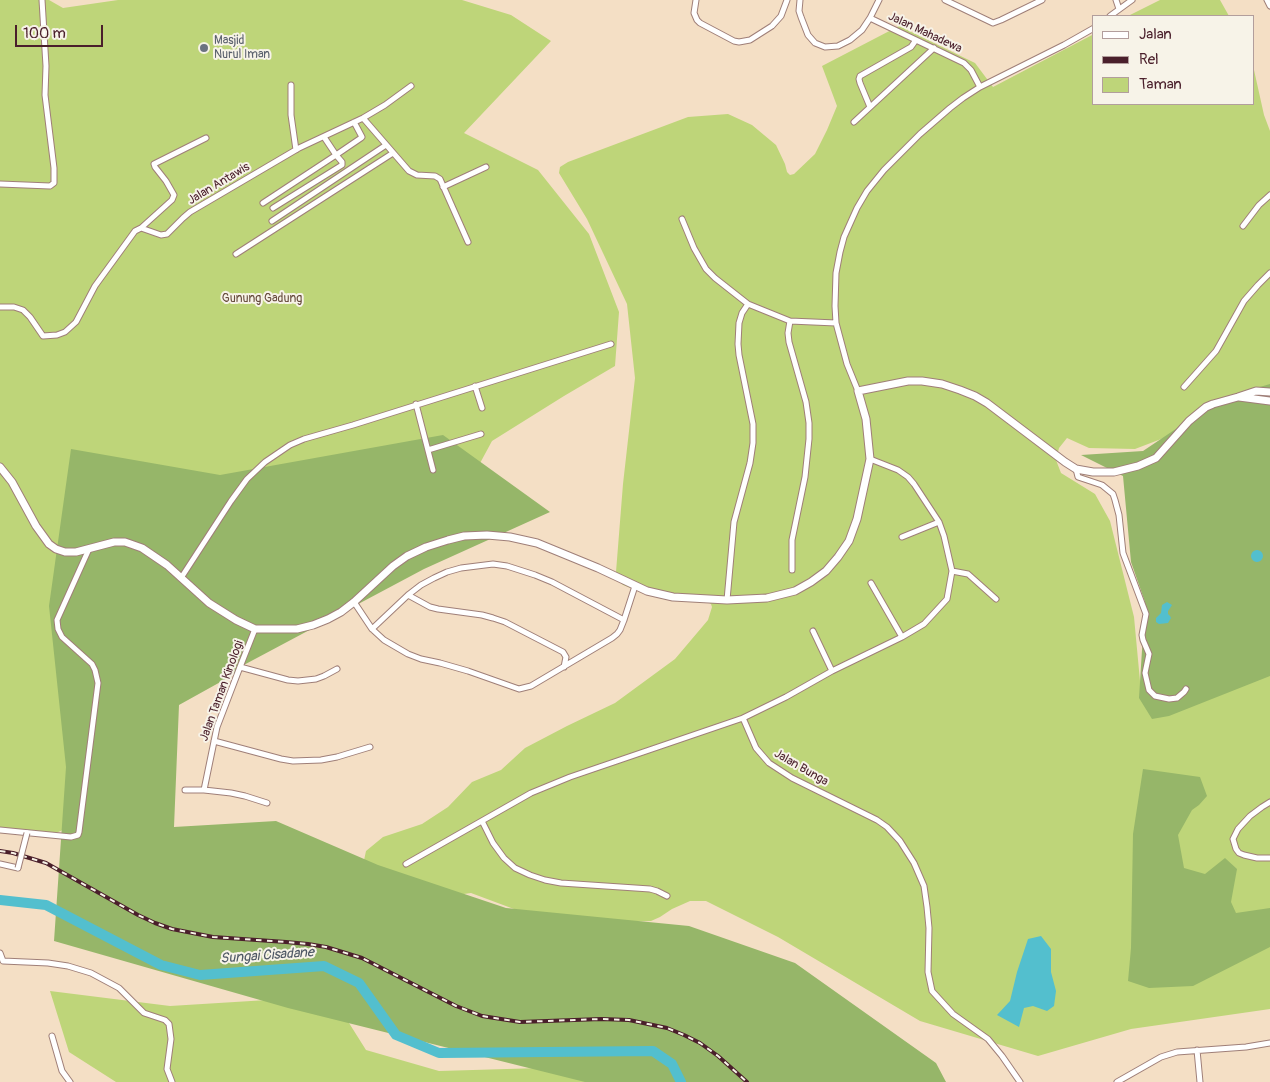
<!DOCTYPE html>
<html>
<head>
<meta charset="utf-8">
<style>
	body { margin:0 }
	#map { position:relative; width:1270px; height:1082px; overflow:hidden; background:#f4dfc5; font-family:Pangolin,sans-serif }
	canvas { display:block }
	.legend { position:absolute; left:1092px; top:15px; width:162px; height:90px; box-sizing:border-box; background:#f7f3e8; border:1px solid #b29e9c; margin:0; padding:6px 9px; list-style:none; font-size:15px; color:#4a1f2b }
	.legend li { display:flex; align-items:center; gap:10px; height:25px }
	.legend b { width:25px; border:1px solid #b29e9c }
	.scale { position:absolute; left:15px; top:25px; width:88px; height:22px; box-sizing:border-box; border:2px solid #4a1f2b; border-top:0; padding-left:6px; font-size:15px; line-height:18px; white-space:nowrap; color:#4a1f2b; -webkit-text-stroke:4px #f7f3e8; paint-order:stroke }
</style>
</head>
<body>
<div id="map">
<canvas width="1270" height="1082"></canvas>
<ul class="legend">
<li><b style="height:6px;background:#fff"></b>Jalan</li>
<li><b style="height:6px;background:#4a1f2b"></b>Rel</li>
<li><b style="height:14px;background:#bed579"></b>Taman</li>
</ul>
<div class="scale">100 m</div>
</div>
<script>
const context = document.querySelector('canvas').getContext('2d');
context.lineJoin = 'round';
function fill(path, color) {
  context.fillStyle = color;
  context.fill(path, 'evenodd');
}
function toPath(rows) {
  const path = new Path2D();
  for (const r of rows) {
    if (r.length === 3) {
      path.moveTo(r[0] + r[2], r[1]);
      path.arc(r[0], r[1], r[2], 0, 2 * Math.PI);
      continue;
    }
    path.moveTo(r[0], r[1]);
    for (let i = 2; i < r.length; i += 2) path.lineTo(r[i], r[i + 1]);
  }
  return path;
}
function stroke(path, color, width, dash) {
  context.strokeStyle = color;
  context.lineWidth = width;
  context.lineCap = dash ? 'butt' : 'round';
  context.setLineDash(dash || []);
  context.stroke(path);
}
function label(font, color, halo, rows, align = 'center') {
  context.font = font + ' Pangolin,sans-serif';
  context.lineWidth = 4;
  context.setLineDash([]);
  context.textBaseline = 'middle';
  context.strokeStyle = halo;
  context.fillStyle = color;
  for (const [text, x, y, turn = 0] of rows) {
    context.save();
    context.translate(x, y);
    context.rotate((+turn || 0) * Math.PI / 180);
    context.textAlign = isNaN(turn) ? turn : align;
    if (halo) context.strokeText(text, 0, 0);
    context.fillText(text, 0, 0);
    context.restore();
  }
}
fill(toPath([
	[0,0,49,0,63,8,118,0,462,0,511,15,551,41,464,133,538,170,589,234,619,312,615,366,564,396,492,441,459,502,208,574,96,815,56,833,0,833],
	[1160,0,1220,0,1229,16,1128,16],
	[899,26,975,63,993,87,1094,34,1094,104,1254,104,1254,70,1264,115,1270,131,1270,401,1231,400,1197,410,1169,436,1135,449,1089,448,1067,438,1059,448,1056,460,1061,473,1095,494,1110,521,1134,617,1140,681,1145,695,1270,665,1270,1009,1131,1029,1038,1056,920,1021,778,937,706,901,690,901,672,909,660,917,651,921,569,923,530,915,471,893,435,898,363,865,366,851,383,837,422,824,448,807,472,782,501,770,525,748,567,726,615,703,675,659,708,620,712,607,711,604,708,602,663,599,643,593,623,585,618,580,616,572,623,484,635,378,627,304,587,219,559,173,560,167,568,162,688,117,728,114,752,125,776,145,785,164,787,172,790,175,794,174,815,154,827,130,837,106,822,66],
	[50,991,170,1006,332,996,366,1050,439,1071,575,1067,619,1082,116,1082,69,1052]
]), '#bed579');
fill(toPath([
	[1270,384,1270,676,1169,716,1152,719,1139,698,1145,602,1131,562,1123,476,1081,455,1143,451,1222,398],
	[443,435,550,512,424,569,240,667,233,675,179,705,174,827,276,821,378,865,506,908,689,926,795,963,936,1063,946,1082,585,1082,288,1008,54,941,66,767,49,606,71,449,220,475],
	[1143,769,1200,777,1207,796,1199,805,1192,810,1178,835,1184,868,1205,874,1225,858,1237,869,1231,902,1236,913,1270,908,1270,947,1193,986,1149,988,1128,981,1131,948,1133,834]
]), '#96b669');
fill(toPath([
	[1257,556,6],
	[1167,602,1172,605,1168,611,1168,614,1170,616,1171,618,1168,623,1159,624,1156,622,1156,618,1161,613,1162,605],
	[1041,936,1051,949,1051,972,1056,991,1054,1006,1047,1011,1033,1006,1024,1008,1019,1027,997,1015,1010,1001,1017,972,1028,939]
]), '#53bfce');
stroke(toPath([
	[0,900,46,905,161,965,200,975,324,966,359,983,396,1035,439,1053,653,1051,672,1064,681,1082]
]), '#53bfce', 10);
const minor = toPath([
	[696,0,694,13,697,20,700,23,734,41,739,42,750,40,772,26,781,16,787,0],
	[800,0,799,11,801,17,808,35,815,43,825,47,838,46,850,40,862,30,870,18],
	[879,0,870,18,964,63,971,70,980,87],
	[945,0,993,23,1001,20,1042,0],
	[1116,0,1119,9],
	[1267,0,1270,6],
	[1110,16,1132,0],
	[291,85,291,115,296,150],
	[870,107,860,83,859,79,860,76,911,47,916,40],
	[363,118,409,171,417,175,435,176,440,179,468,242],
	[854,122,934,48],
	[0,184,50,186,54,183,54,168,45,95,46,66,42,0],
	[443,187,486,167],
	[263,203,336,155,324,137],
	[273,208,342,165,342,162,336,155,361,138,362,137,354,122],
	[682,219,694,248,706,269,715,278,748,304,790,321,836,323],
	[272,221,386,145],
	[1243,226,1259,205,1270,195],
	[141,228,172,200,174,195,166,181,155,167,154,164,206,138],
	[236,254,393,153],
	[0,307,14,307,23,310,30,317,43,336,57,335,65,332,76,322,95,286,135,231,141,228,161,235,167,234,183,218,190,212,299,148,363,118,385,105,411,86],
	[790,321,788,333,789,342,806,402,809,423,809,439,805,477,792,540,792,570],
	[475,386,482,408],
	[1184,387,1216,351,1244,301,1258,285,1270,273],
	[858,391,847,364,836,323,835,306,836,273,840,252,844,237,857,208,867,191,884,170,920,134,950,108,963,98,980,87,1064,45,1094,28],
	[416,404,433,470],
	[428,450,481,434],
	[870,459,898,470,908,477,914,484,939,522,944,536,952,571,947,599,924,624,902,637,832,671,786,697,743,718,756,748,769,763,792,778,877,820,887,827,900,841,914,863,924,886,927,907,929,928,928,972,932,991,953,1014,988,1039,1002,1056,1020,1082],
	[1076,469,1078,477,1102,485,1113,494,1115,500,1119,515,1123,553,1146,614,1142,635,1143,640,1149,654,1145,673,1149,690,1155,696,1169,699,1177,698,1184,692,1186,689],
	[902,537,939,522],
	[952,571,968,574,996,599],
	[181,578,231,501,247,479,265,462,290,445,304,439,353,425,611,344],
	[871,583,902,637],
	[408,595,430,607,438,609,482,615,493,618,505,622,563,652,566,657,564,667],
	[727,600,734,522,750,463,753,443,753,424,739,355,738,344,739,323,742,313,748,304],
	[354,602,372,629,384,640,408,654,421,659,440,663,468,671,519,689,531,686,612,638,617,634,620,630,624,620,635,586],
	[372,629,408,595,421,585,434,578,447,572,461,568,493,564,507,566,535,575,552,582,624,620],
	[813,631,832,671],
	[240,667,288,680,298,681,316,679,324,676,337,669],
	[214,741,281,759,293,761,321,760,337,757,370,747],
	[185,790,204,790,231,793,245,796,267,803],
	[204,790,217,727,240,667,255,629],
	[1270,802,1262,807,1250,816,1238,829,1233,839,1236,849,1239,853,1244,855,1257,858,1270,858],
	[482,821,493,843,504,858,515,868,530,875,545,880,561,883,650,889,657,891,667,896],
	[0,830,71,837,78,835,79,832,98,683,95,670,92,664,62,637,58,629,57,620,89,549],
	[0,864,18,868],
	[406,864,531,793,570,777,743,718],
	[0,953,3,961,48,963,68,966,91,973,119,988,144,1013,165,1020,169,1024,171,1039,167,1069,172,1082],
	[52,1036,62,1071,70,1082],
	[1197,1050,1200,1082],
	[1117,1082,1161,1057,1177,1052,1246,1047,1270,1043]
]);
const tertiary = toPath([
	[1239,397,1270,401],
	[0,467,12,482,36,526,49,544,56,549,65,552,76,552,114,542,125,542,142,548,167,565,209,603,236,620,255,629,297,629,313,625,328,619,341,612,354,602,393,566,407,556,426,547,448,540,464,536,487,535,510,537,537,543,598,568,647,591,673,597,727,600,767,598,795,591,811,582,826,571,838,557,849,541,857,519,870,459,866,419,858,391,908,381,922,381,942,384,960,390,975,396,987,403,1065,462,1076,469,1093,472,1114,472,1138,466,1156,458,1189,421,1206,407,1213,404,1238,397,1256,391,1270,392]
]);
stroke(minor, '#9f7f78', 7);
stroke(tertiary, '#9f7f78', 9);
stroke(minor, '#fff', 5);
stroke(tertiary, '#fff', 7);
const rail = toPath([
	[0,851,13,853,46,863,138,915,155,923,172,929,213,937,286,942,308,944,326,947,362,958,456,1006,482,1016,520,1022,601,1019,629,1020,667,1028,684,1035,700,1043,718,1056,747,1082]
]);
stroke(rail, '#4a1f2b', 4);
stroke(rail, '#f7f3e8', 2, [5.5]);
const minorBridge = toPath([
	[18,868,27,833]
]);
stroke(minorBridge, '#9f7f78', 7, []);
stroke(minorBridge, '#fff', 5);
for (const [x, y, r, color] of [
	[204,48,5,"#6b7280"]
]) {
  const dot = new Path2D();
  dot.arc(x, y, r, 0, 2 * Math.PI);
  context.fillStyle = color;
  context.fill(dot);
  stroke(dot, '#f7f3e8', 2);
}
label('12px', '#4a1f2b', '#f7f3e8', [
	["Jalan Mahadewa",925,33,25],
	["Jalan Antawis",219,184,-31],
	["Jalan Taman Kinologi",222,691,-70],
	["Jalan Bunga",801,768,30]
]);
label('12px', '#5b616d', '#f7f3e8', [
	["Masjid",214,41],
	["Nurul Iman",214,55]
], 'left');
label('12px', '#674c3e', '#f7f3e8', [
	["Gunung Gadung",262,299]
]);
label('italic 14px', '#4d5764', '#f7f3e8', [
	["Sungai Cisadane",267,956,-4]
]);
</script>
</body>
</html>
